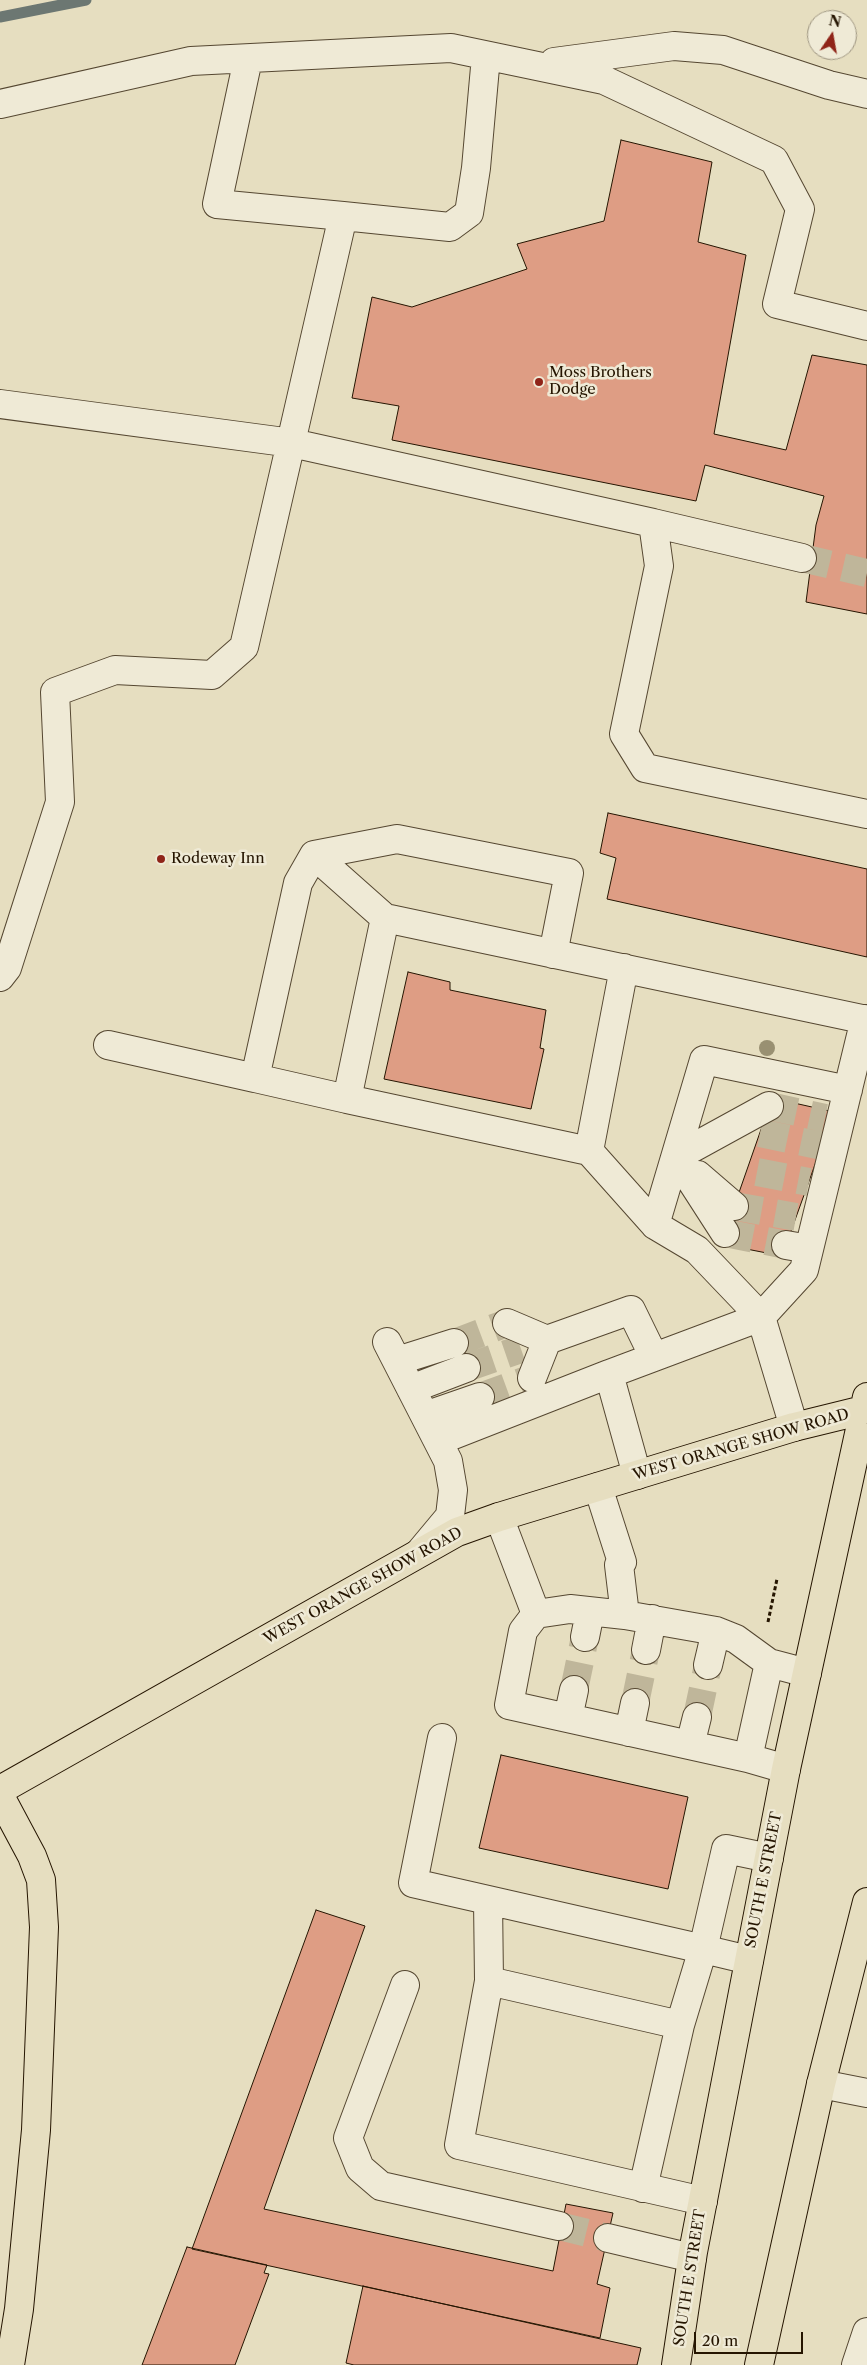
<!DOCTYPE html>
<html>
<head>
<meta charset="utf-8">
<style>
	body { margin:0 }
	#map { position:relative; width:867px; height:2365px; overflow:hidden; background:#e6dec0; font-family:"Libre Caslon Text",serif }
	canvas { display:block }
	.north { position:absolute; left:807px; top:10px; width:50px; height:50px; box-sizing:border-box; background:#efead6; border:1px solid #9e9581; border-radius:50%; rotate:12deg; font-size:14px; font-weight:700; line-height:20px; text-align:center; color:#251501 }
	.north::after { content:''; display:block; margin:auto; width:18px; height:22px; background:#8f2418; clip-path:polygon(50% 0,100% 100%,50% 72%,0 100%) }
	.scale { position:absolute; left:694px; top:2332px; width:109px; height:22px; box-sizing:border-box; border:2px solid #251501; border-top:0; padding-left:6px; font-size:15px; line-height:18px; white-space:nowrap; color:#251501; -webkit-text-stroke:4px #efead6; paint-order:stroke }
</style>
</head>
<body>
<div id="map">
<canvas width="867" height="2365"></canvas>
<div class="north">N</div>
<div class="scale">20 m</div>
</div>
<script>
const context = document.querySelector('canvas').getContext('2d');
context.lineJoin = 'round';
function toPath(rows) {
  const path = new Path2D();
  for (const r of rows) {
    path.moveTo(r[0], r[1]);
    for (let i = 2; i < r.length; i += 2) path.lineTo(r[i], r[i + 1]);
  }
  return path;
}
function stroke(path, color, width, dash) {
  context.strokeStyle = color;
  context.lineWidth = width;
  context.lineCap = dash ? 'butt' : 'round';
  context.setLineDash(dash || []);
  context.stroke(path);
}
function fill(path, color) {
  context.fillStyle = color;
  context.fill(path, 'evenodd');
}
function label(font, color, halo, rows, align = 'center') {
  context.font = font + ' "Libre Caslon Text",serif';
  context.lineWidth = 5;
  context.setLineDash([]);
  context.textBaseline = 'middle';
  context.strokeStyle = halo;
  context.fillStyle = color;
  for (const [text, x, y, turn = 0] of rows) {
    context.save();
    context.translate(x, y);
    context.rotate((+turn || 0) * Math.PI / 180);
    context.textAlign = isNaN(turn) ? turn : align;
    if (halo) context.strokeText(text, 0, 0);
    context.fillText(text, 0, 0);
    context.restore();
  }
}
stroke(toPath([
	[0,17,86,0]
]), '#6c7772', 11);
const building = toPath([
	[621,140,712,162,698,242,746,255,714,434,786,450,812,355,867,365,867,614,806,602,816,525,824,496,705,465,696,501,392,440,399,406,352,398,372,297,412,307,527,269,517,244,604,221,621,140],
	[608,813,867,869,867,957,607,899,616,858,600,853,608,813],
	[408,972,450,982,450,990,546,1010,540,1048,544,1049,531,1109,384,1079,408,972],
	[772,1098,834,1112,782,1256,721,1244,772,1098],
	[501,1755,688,1797,668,1889,479,1848,501,1755],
	[316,1910,365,1926,264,2209,553,2271,566,2204,613,2213,597,2284,610,2288,600,2338,192,2249,316,1910],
	[187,2247,267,2265,264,2273,269,2274,235,2365,142,2365,187,2247],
	[363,2286,641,2348,637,2365,354,2365,346,2363,363,2286]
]);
fill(building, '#de9d84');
stroke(building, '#251501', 1);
stroke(toPath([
	[802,558,867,573],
	[769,1106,825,1118],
	[760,1133,822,1146],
	[757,1172,809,1182],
	[734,1206,796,1217],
	[725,1233,786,1245],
	[454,1343,507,1323],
	[466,1368,521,1349],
	[480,1397,532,1378],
	[574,1690,585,1637],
	[635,1703,646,1650],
	[697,1717,708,1665],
	[559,2226,608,2238]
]), '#bfb69a', 28, [28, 14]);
const minor = toPath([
	[248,59,217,204,343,216],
	[554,62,674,46,723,50,829,85,867,94],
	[0,104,191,61,451,48,604,80,774,160,800,209,777,304,867,326],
	[0,404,292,443,653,523,659,566,624,734,645,768,867,814],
	[653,523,802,558],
	[314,855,385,918],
	[624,968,589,1151,655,1225,697,1250,761,1317,794,1427],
	[0,977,7,968,60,802,55,692,115,670,212,675,244,647,343,216,450,227,469,213,476,168,486,56],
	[108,1045,255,1078,298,883,314,855,397,839,569,873,553,954],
	[255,1078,347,1099],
	[589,1151,347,1099,385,918,867,1020],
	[676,1157,769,1106],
	[676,1157,725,1233],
	[698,1175,734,1206],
	[655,1225,704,1060,848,1090],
	[786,1245,809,1249],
	[507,1323,547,1340,631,1310,654,1357],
	[387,1342,448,1461,453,1490,450,1516,420,1552],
	[397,1361,454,1343],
	[532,1378,547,1340],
	[411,1389,466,1368],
	[425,1416,480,1397],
	[438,1441,609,1374],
	[637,1475,609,1374,761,1317,804,1270,865,1019],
	[598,1487,622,1562,619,1565,625,1615,716,1631,736,1639,769,1663,807,1673],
	[499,1517,536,1614,523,1631,509,1705,748,1758,786,1769],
	[536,1614,570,1609,625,1615],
	[585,1637,590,1612],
	[646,1650,652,1619],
	[708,1665,716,1631],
	[568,1718,574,1690],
	[629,1732,635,1703],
	[442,1738,413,1883,703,1949,680,2025],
	[690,1745,697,1717],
	[748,1758,769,1663],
	[488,1900,489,1981],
	[749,1960,703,1949,726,1849,769,1858],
	[405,1985,348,2138,360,2168,381,2186,559,2226],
	[821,2084,867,2093],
	[643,2188,680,2025,489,1981,459,2145,703,2201],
	[608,2238,692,2258],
	[856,2365,867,2332]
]);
const major = toPath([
	[0,1790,457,1532,499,1517,794,1427,867,1409],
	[676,2365,693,2252,786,1769,867,1397],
	[759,2365,821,2084,867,1902]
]);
const highway = toPath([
	[0,1796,32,1856,41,1880,44,1927,36,2130,19,2309,10,2365]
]);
stroke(minor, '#554731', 30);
stroke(major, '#251501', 30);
stroke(highway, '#251501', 30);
stroke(toPath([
	[768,1622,777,1579]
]), '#251501', 3, [4, 2.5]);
stroke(minor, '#efead6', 28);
stroke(major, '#e6dec0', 28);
stroke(highway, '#e6dec0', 28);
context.fillStyle = '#999072';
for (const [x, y] of [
	[767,1048]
]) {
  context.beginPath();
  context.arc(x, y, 8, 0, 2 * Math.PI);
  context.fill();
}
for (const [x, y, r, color] of [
	[539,382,5,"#8f2418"],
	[161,859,5,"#8f2418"]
]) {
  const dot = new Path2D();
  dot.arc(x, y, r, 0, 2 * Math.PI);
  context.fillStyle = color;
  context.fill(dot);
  stroke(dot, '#efead6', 2);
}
label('15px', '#251501', '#efead6', [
	["Moss Brothers",549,373],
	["Dodge",549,390],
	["Rodeway Inn",171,859]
], 'left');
label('15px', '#251501', '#efead6', [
	["WEST ORANGE SHOW ROAD",741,1445,-16],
	["WEST ORANGE SHOW ROAD",363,1586,-29],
	["SOUTH E STREET",764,1880,-79],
	["SOUTH E STREET",690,2278,-81]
]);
</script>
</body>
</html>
